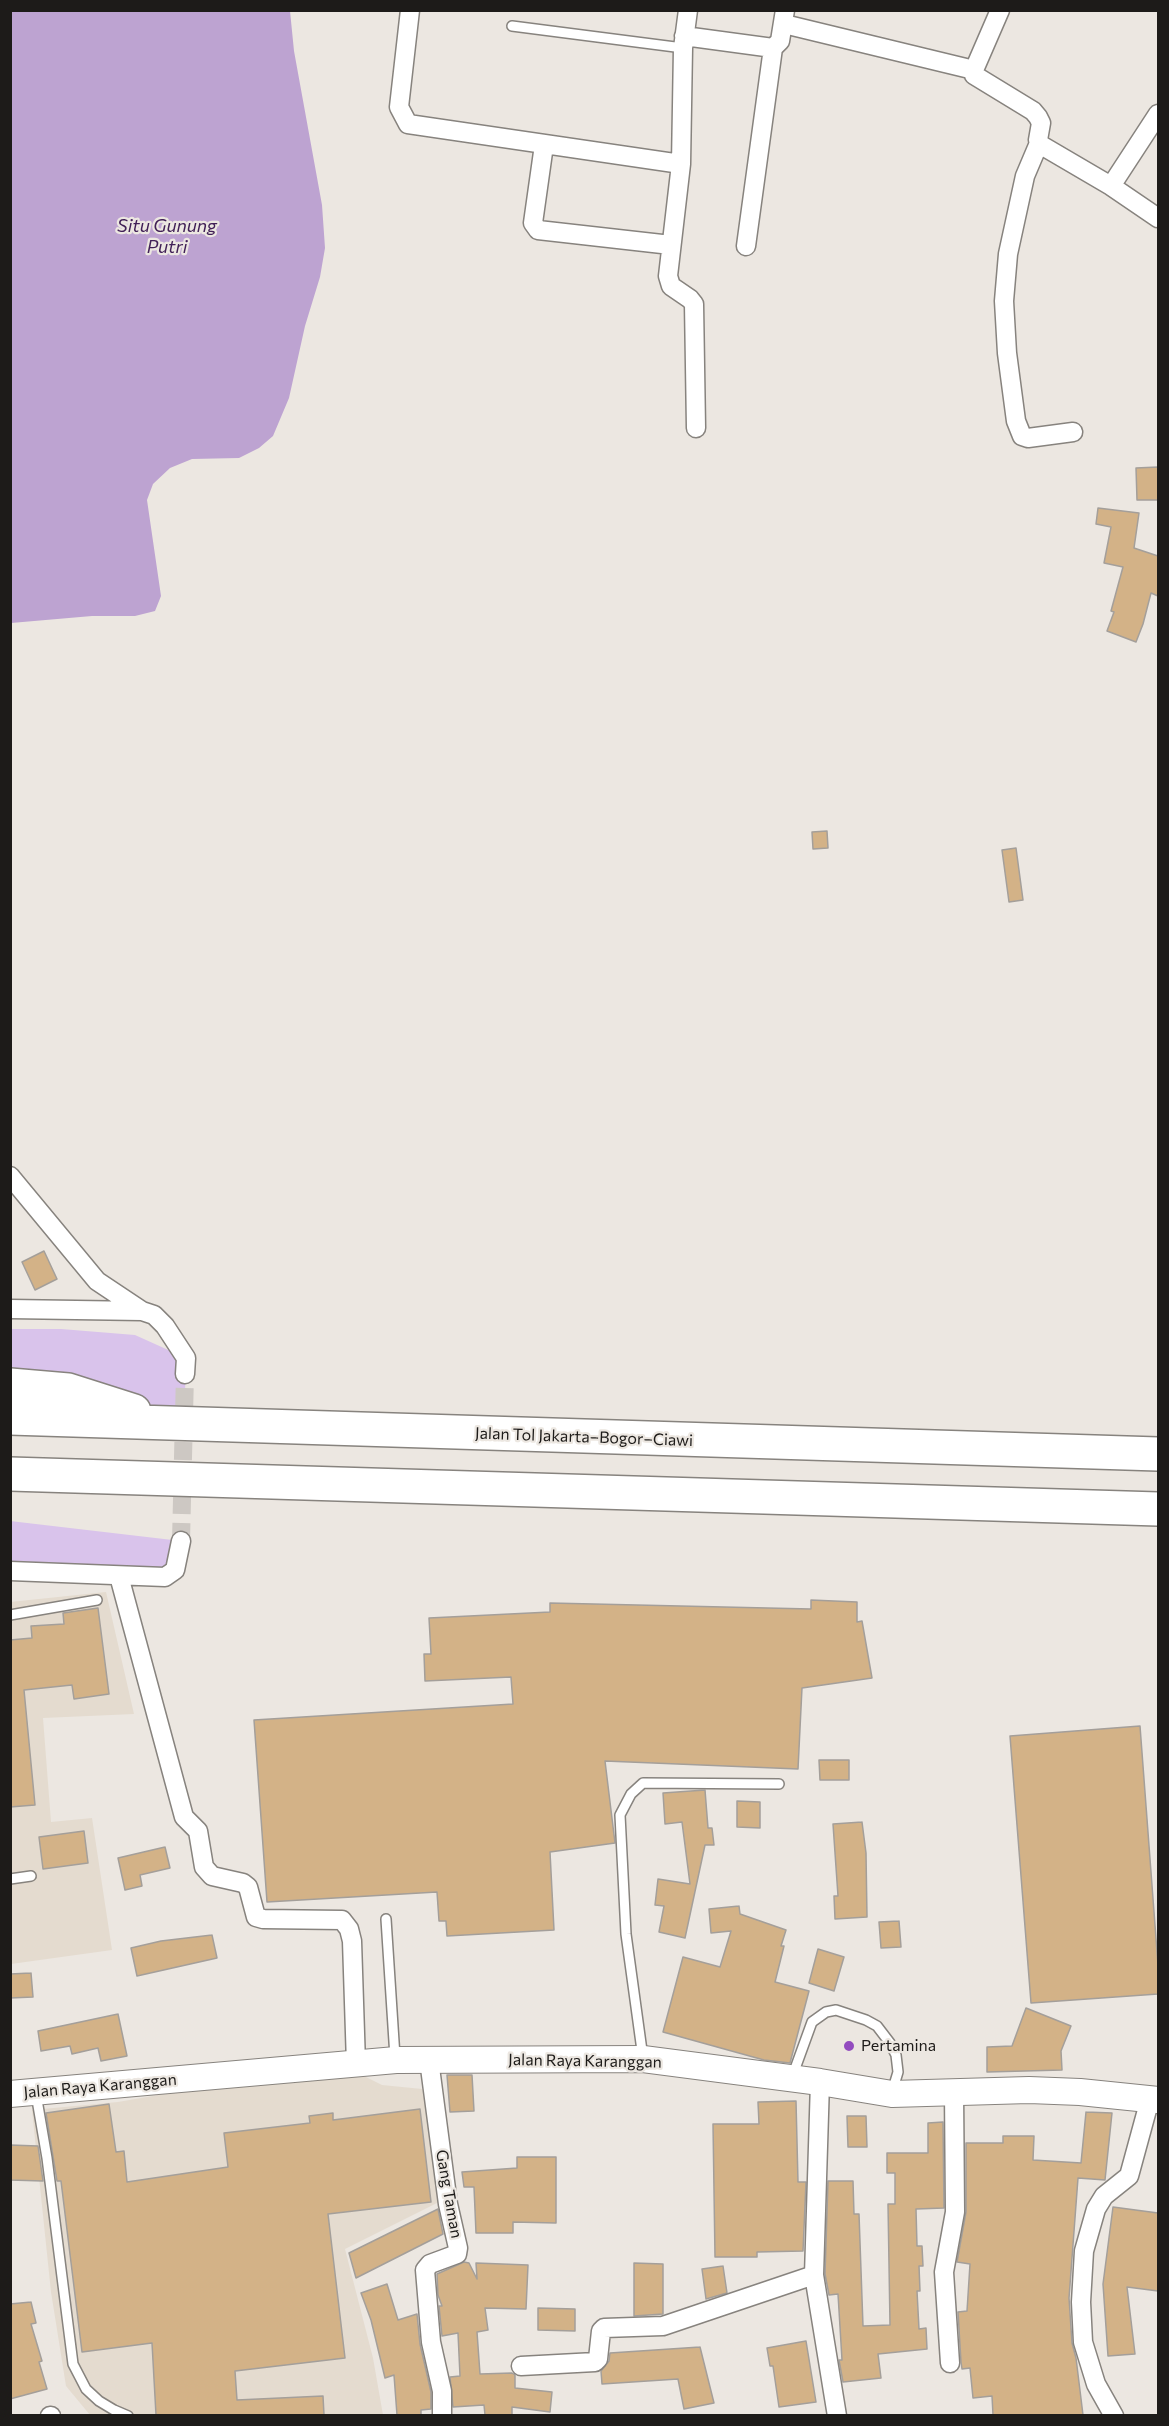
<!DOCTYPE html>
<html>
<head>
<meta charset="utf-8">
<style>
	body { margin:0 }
	#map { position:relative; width:1169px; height:2426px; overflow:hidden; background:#ece7e1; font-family:Commissioner,sans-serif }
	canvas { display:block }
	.frame { position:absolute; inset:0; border:12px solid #1d1b19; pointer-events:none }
</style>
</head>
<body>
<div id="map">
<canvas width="1169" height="2426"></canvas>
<div class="frame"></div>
</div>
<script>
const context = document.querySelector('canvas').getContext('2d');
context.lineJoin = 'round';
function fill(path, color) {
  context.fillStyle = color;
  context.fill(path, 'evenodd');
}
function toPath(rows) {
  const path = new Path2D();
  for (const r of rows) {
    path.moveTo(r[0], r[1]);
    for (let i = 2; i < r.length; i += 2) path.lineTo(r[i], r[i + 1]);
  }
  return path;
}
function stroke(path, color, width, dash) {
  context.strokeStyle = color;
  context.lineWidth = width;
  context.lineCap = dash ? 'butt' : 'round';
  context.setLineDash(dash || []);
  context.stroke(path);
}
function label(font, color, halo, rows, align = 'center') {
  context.font = font + ' Commissioner,sans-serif';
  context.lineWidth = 4.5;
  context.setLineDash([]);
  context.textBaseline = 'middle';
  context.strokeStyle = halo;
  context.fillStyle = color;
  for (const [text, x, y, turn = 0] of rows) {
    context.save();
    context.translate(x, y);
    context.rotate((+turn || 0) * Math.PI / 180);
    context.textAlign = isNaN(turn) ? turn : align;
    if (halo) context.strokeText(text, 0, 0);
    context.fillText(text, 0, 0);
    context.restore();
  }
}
fill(toPath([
	[106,1592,134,1714,43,1718,51,1822,92,1818,112,1950,11,1964,10,1602],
	[364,2076,382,2085,422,2089,427,2107,441,2201,345,2249,373,2358,383,2415,90,2415,66,2386,51,2292,32,2110,118,2102,187,2090,315,2077]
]), '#e4dbcf');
fill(toPath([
	[11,1329,61,1329,135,1335,186,1358,184,1425,11,1418],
	[10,1521,181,1541,175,1570,11,1571]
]), '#d9c3eb');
fill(toPath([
	[10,11,290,11,294,51,322,205,325,248,320,277,305,326,289,398,273,436,259,448,239,458,192,459,170,468,153,484,147,500,161,596,155,611,135,616,92,616,11,623]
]), '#bda3d1');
const building = toPath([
	[1158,467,1158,500,1137,500,1136,468,1158,467],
	[1098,508,1139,513,1134,548,1158,556,1158,596,1151,593,1143,624,1136,642,1107,631,1114,612,1111,611,1123,567,1104,563,1111,527,1096,524,1098,508],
	[827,831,828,848,813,849,812,832,827,831],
	[1016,848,1023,900,1009,902,1002,850,1016,848],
	[44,1251,57,1279,35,1290,22,1262,44,1251],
	[811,1600,857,1602,857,1622,862,1621,872,1678,802,1688,798,1769,605,1761,615,1843,550,1852,554,1930,447,1936,446,1921,439,1921,437,1892,267,1902,254,1720,513,1704,511,1677,425,1681,424,1654,431,1654,429,1618,550,1612,550,1603,811,1609,811,1600],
	[98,1608,109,1694,74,1699,72,1685,24,1690,35,1805,10,1807,10,1640,32,1638,31,1626,64,1624,63,1613,98,1608],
	[1140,1726,1158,1965,1158,1994,1031,2003,1010,1736,1140,1726],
	[819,1760,849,1760,849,1780,820,1780,819,1760],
	[705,1790,708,1828,712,1828,714,1845,705,1845,685,1938,659,1932,664,1906,655,1905,658,1879,690,1884,682,1822,665,1824,663,1793,705,1790],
	[737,1801,760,1802,760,1828,737,1827,737,1801],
	[862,1822,866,1853,867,1917,835,1919,834,1896,838,1896,833,1824,862,1822],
	[84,1831,88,1863,43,1869,39,1837,84,1831],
	[165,1847,170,1868,140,1875,142,1886,125,1890,118,1858,165,1847],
	[739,1906,740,1914,786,1930,781,1946,784,1946,775,1982,809,1991,790,2063,764,2060,663,2032,683,1957,720,1967,731,1931,711,1933,709,1909,739,1906],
	[899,1921,901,1947,881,1948,879,1922,899,1921],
	[212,1935,217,1958,137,1976,131,1948,161,1941,212,1935],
	[818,1949,844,1957,834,1991,809,1983,818,1949],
	[31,1973,33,1997,10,1998,10,1974,31,1973],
	[1026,2008,1071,2026,1061,2051,1062,2070,987,2072,987,2047,1012,2046,1026,2008],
	[118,2014,127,2056,101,2061,98,2048,72,2054,70,2046,41,2051,38,2031,118,2014],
	[447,2075,472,2075,474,2111,450,2112,447,2075],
	[796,2101,798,2182,806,2182,803,2251,757,2252,757,2257,715,2257,713,2124,759,2124,758,2102,796,2101],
	[109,2104,116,2152,124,2151,127,2182,228,2167,224,2133,310,2123,309,2116,333,2113,333,2120,420,2109,431,2202,328,2214,345,2358,235,2371,237,2400,323,2396,324,2415,156,2415,152,2343,82,2352,61,2181,57,2181,46,2113,109,2104],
	[1086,2112,1112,2113,1105,2180,1078,2178,1069,2298,1072,2343,1076,2358,1083,2415,993,2415,992,2396,973,2398,970,2368,962,2369,961,2362,958,2312,967,2311,970,2264,957,2262,966,2212,966,2143,1003,2143,1003,2136,1034,2136,1033,2160,1081,2163,1086,2112],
	[847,2116,866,2116,867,2147,848,2147,847,2116],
	[943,2122,944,2208,916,2209,917,2246,922,2246,923,2266,919,2266,920,2291,917,2291,919,2329,926,2328,927,2349,878,2354,881,2378,843,2382,839,2360,842,2360,838,2294,829,2295,825,2274,828,2181,853,2181,854,2214,859,2214,863,2326,890,2325,888,2204,895,2204,895,2173,887,2173,887,2153,928,2153,928,2123,943,2122],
	[10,2145,38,2146,43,2181,10,2180,10,2145],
	[517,2157,556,2157,556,2223,513,2222,513,2233,476,2233,474,2187,464,2187,462,2172,517,2168,517,2157],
	[1113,2207,1158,2213,1158,2291,1127,2287,1135,2354,1108,2356,1103,2284,1113,2207],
	[438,2209,443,2234,356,2278,349,2253,438,2209],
	[464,2262,469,2263,477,2279,476,2263,528,2265,526,2309,485,2308,488,2330,477,2332,480,2374,512,2373,515,2375,515,2388,552,2392,550,2412,512,2407,512,2415,485,2415,484,2405,453,2407,450,2377,460,2376,458,2333,442,2336,439,2306,442,2306,438,2295,437,2274,464,2262],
	[634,2263,663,2264,663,2314,634,2316,634,2263],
	[723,2266,727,2293,706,2299,702,2269,723,2266],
	[387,2284,398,2320,417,2314,420,2344,431,2392,431,2409,421,2410,421,2415,397,2415,394,2375,385,2378,371,2320,361,2293,387,2284],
	[31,2302,36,2323,31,2324,42,2361,39,2362,47,2389,10,2399,10,2304,31,2302],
	[538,2308,575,2309,575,2331,538,2330,538,2308],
	[806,2341,816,2402,779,2407,773,2366,770,2366,767,2348,806,2341],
	[700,2347,714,2403,684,2409,678,2379,602,2384,601,2371,609,2361,610,2353,700,2347]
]);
fill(building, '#d3b287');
stroke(building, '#a49f9a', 1.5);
stroke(toPath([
	[181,1541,185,1374]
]), '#cdc8c3', 18, [18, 9]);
const lane = toPath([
	[512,26,683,48],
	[10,1615,97,1600],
	[10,1879,31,1876],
	[386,1919,395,2057],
	[643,2058,626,1934,620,1815,631,1794,643,1783,779,1784],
	[792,2077,812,2022,826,2012,836,2010,866,2020,877,2026,890,2043,896,2055,898,2072,892,2092],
	[36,2094,47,2158,73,2364,86,2389,99,2401,114,2410,128,2416]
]);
const street = toPath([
	[410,10,399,107,408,124,681,164,683,48,688,10],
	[1000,10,974,70,974,75,1033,111,1038,117,1041,123,1038,140,1041,145,1111,186,1158,218],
	[784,24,974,70],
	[684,36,773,48,780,41,785,10],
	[1039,143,1025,176,1008,254,1004,301,1007,353,1016,421,1022,436,1028,438,1073,432],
	[544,145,533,223,538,230,671,245],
	[681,164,668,276,671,286,690,299,694,304,696,428],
	[1111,186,1158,114],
	[746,246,773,48],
	[10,1176,97,1281,142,1311,154,1315,165,1326,186,1358,185,1374],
	[10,1309,142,1311],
	[10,1571,165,1577,175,1570,181,1541],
	[119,1576,184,1817,198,1831,204,1867,212,1876,243,1883,248,1887,256,1917,263,1919,342,1920,349,1929,352,1941,356,2064],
	[429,2060,448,2204,458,2248,457,2254,430,2264,425,2270,431,2342,442,2391,442,2416],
	[820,2082,814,2275,837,2416],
	[950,2363,944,2272,955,2212,954,2092],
	[521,2366,595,2362,598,2359,601,2331,604,2328,663,2326,814,2275],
	[50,2416,51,2416],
	[1114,2416,1096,2384,1083,2342,1081,2302,1084,2251,1096,2209,1104,2196,1129,2176,1150,2099]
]);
const secondary = toPath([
	[10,2094,396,2060,643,2059,820,2082,892,2094,1029,2090,1080,2092,1158,2100]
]);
const highway = toPath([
	[10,1385,68,1390,134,1411],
	[10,1418,1158,1454],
	[10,1474,1158,1509]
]);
stroke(lane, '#87837e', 12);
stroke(street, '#87837e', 21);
stroke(secondary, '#87837e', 28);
stroke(highway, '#87837e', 36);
stroke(lane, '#fff', 9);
stroke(street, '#fff', 18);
stroke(secondary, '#fff', 26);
stroke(highway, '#fff', 33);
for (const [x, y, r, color] of [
	[849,2046,6,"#934cbf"]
]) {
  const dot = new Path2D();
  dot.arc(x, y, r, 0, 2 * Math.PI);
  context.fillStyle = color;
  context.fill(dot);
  stroke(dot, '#ece7e1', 2);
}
label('16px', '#1d1b19', '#ece7e1', [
	["Jalan Tol Jakarta–Bogor–Ciawi",584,1437,2],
	["Jalan Raya Karanggan",585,2061,1],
	["Jalan Raya Karanggan",100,2086,-5],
	["Gang Taman",449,2194,80]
]);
label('16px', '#1d1b19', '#ece7e1', [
	["Pertamina",861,2046]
], 'left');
label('italic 18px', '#412057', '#ece7e1', [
	["Situ Gunung",167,226],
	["Putri",167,247]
]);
</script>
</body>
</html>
